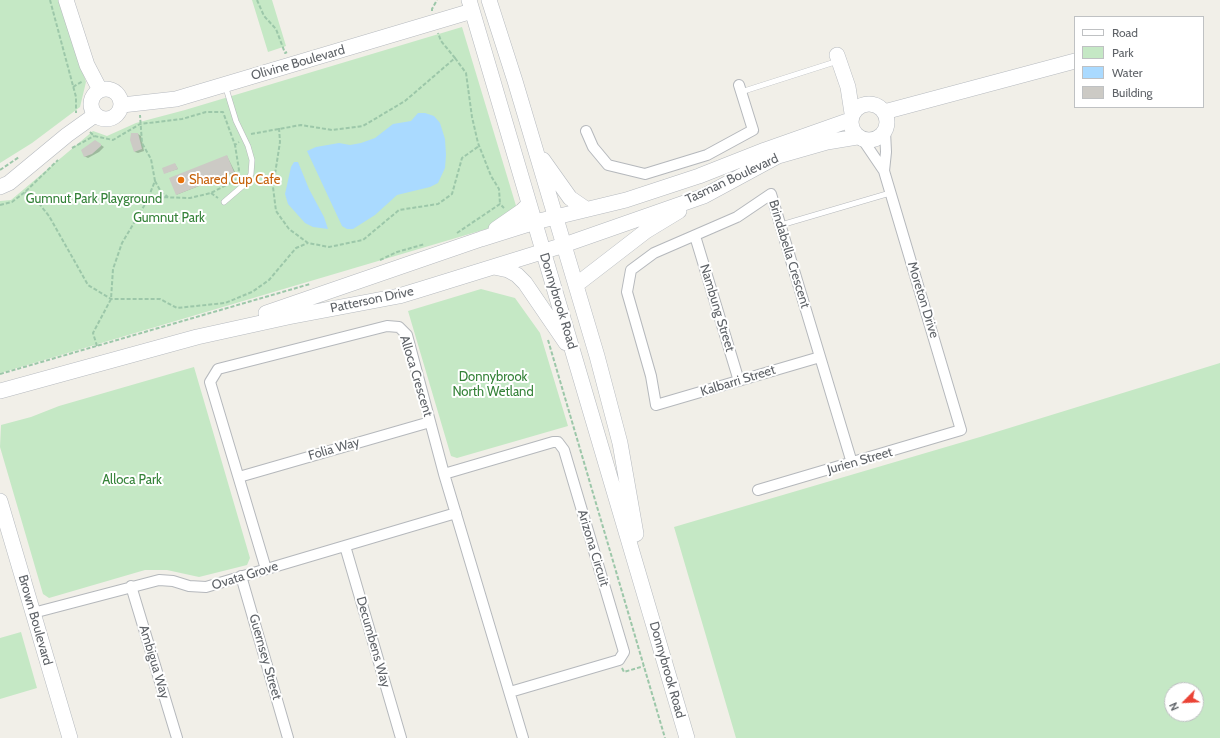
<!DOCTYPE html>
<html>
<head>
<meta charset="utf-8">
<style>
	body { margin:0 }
	#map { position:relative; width:1220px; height:738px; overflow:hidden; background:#f1efe8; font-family:Cabin,sans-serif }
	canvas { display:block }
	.legend { position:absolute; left:1074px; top:16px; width:130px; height:92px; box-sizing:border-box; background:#fff; border:1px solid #bfc1c3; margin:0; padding:5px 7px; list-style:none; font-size:12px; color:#5f6368 }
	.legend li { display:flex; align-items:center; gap:8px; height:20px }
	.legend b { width:20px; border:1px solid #bfc1c3 }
	.north { position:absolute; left:1164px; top:682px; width:40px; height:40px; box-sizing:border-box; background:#fff; border:1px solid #bfc1c3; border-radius:50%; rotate:246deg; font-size:11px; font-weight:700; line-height:16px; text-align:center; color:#5f6368 }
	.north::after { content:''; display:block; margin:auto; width:14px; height:18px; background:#ea4335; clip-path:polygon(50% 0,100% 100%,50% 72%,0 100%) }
</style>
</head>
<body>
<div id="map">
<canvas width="1220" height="738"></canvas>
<ul class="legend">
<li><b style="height:5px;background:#fff"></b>Road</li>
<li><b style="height:11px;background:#c5e8c5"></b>Park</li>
<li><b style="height:11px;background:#aadaff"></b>Water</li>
<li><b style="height:11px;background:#cccac5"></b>Building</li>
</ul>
<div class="north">N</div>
</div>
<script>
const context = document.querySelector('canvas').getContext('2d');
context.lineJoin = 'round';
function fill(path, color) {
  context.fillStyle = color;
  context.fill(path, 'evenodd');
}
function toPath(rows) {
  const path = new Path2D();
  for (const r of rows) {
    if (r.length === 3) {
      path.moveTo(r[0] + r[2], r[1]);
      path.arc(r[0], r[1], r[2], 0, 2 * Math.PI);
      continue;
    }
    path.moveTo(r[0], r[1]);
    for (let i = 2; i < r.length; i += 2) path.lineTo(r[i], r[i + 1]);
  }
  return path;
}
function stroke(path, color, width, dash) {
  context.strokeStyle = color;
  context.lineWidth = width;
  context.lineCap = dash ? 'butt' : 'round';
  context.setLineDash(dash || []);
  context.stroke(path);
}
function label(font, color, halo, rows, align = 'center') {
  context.font = font + ' Cabin,sans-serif';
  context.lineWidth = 4;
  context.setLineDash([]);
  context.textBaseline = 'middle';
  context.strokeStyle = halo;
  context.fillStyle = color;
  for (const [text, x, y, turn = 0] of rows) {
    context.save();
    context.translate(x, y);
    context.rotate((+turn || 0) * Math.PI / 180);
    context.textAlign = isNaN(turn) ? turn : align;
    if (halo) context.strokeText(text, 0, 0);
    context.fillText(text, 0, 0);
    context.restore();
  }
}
fill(toPath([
	[0,0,60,0,86,82,80,107,32,143,0,163],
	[252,0,272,0,286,46,268,52],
	[462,27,520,219,0,373,0,201,11,200,93,131,107,136,136,123,185,110],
	[481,289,515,298,540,333,568,426,457,458,451,456,408,311],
	[1220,363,1220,738,736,738,674,527,980,437],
	[1172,690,1196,690,1196,714,1172,714],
	[194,367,250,558,247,565,199,577,167,570,145,570,49,598,43,594,0,447,1,425,31,417,59,406],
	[21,632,37,688,0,699,0,638]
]), '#c5e8c5');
fill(toPath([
	[418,113,425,113,434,116,440,123,445,139,446,155,445,168,438,183,430,187,397,195,375,215,353,229,347,229,342,226,307,151,316,147,339,143,350,145,361,143,375,138,393,124,411,121],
	[294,162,298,162,309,189,324,217,328,229,313,227,305,223,288,204,285,194,291,167]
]), '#aadaff');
fill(toPath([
	[138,134,141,136,144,151,138,153,135,152],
	[95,141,104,147,99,152,88,158,84,156],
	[227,156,235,172,176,195],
	[175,164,178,169,165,173]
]), '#0003');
fill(toPath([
	[131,133,138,133,142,149,134,152,130,140],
	[95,140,101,144,101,146,92,154,84,157,81,150],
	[227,155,234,172,176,195,169,178],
	[175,163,178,169,164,174,162,168]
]), '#cccac5');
const lane = toPath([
	[741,92,838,61],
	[224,202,245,184,251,174,252,160,248,146,236,121,225,85],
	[781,225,890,193]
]);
const street = toPath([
	[586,131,593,147,608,165,645,174,707,155,753,130,739,85],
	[884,171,886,152,885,131],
	[695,236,739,381],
	[820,357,656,405,651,376,627,292,631,270,654,253,737,217,771,194,852,463],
	[444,474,553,442,558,442,564,450,624,652,619,660,510,692],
	[239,477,430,422],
	[758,490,961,430,884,171,863,140],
	[345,546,401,738],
	[266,569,210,382,218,369,387,326,399,327,407,335,444,474,523,738],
	[241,576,288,738],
	[131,586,177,738],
	[33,613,159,580,173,581,189,586,206,587,456,513]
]);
const secondary = toPath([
	[66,0,87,65,100,90],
	[469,0,687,738],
	[489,0,515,81,597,356,620,443,636,534],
	[837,55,848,87,852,113],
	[106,104,15],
	[869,122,18],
	[122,105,176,99,472,11],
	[884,112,1075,61],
	[543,160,570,198,586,209],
	[0,187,9,183,67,135,95,115],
	[496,229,522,211,529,204],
	[494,267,508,270,517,275,525,283,566,343],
	[576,285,646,231,679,211],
	[266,313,481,239,535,222,626,200,699,176,765,150,850,120],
	[0,391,197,337,288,317,399,296,422,289,564,245,704,196,778,156,827,142,857,137],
	[0,501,70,738]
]);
stroke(lane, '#b5b8bc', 6);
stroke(street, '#b5b8bc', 12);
stroke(secondary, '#b6babf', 16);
stroke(toPath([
	[50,0,76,97,76,113],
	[257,0,264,16,276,29,285,53,287,52],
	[432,11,432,9,437,0],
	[455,58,466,73,472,117,478,143,491,176,499,189,500,204],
	[73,87,83,81],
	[279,128,280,142,273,187,276,211,289,229,308,243,329,247,363,240,399,210,438,204,452,194,462,158,479,146],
	[90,132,94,136,113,140,140,124,182,119,206,112,223,112,235,145,239,142],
	[251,134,301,125,332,130,363,126,405,101,455,58,441,41,438,33],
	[72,148,94,136],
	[0,170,19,157],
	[155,181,161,192,168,197],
	[25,192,37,201,49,216,88,285,111,299,160,299,177,308,225,303,252,292,269,280,296,248,308,243],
	[211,193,218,198],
	[147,201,157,197,190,198,211,193,234,181,239,170,235,145],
	[0,205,12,202,25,192,58,160],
	[457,233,500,204,504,208],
	[380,260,397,252,425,244],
	[548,340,665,738],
	[97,346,93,333,111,299,113,269,122,243,147,201,155,181,151,159,142,143,140,115],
	[0,374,310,284],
	[622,668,624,672,644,666]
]), '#9cc7a9', 2, [4, 2]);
stroke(lane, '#fff', 5);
stroke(street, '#fff', 10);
stroke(secondary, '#fff', 15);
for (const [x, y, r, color] of [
	[181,180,4,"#e8710a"]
]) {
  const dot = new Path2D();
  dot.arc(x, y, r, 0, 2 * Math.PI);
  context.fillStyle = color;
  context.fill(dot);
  stroke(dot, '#fff', 1.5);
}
label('13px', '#5f6368', '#fff', [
	["Olivine Boulevard",298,63,-16],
	["Tasman Boulevard",732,179,-25],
	["Brindabella Crescent",789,254,73],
	["Patterson Drive",372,300,-12],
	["Moreton Drive",923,300,73],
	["Donnybrook Road",558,301,73],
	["Nambung Street",717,308,73],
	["Alloca Crescent",416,376,73],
	["Kalbarri Street",738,381,-17],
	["Folia Way",334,449,-16],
	["Jurien Street",860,461,-16],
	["Arizona Circuit",593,548,73],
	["Ovata Grove",245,576,-17],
	["Brown Boulevard",35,620,74],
	["Decumbens Way",373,642,74],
	["Guernsey Street",265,657,74],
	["Ambigua Way",154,662,73],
	["Donnybrook Road",667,670,74]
]);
label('13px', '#c56008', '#fff', [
	["Shared Cup Cafe",189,180]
], 'left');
label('13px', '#348238', '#fff', [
	["Gumnut Park Playground",94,199],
	["Gumnut Park",169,218],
	["Donnybrook",493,377],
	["North Wetland",493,392],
	["Alloca Park",132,480]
]);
</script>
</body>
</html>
